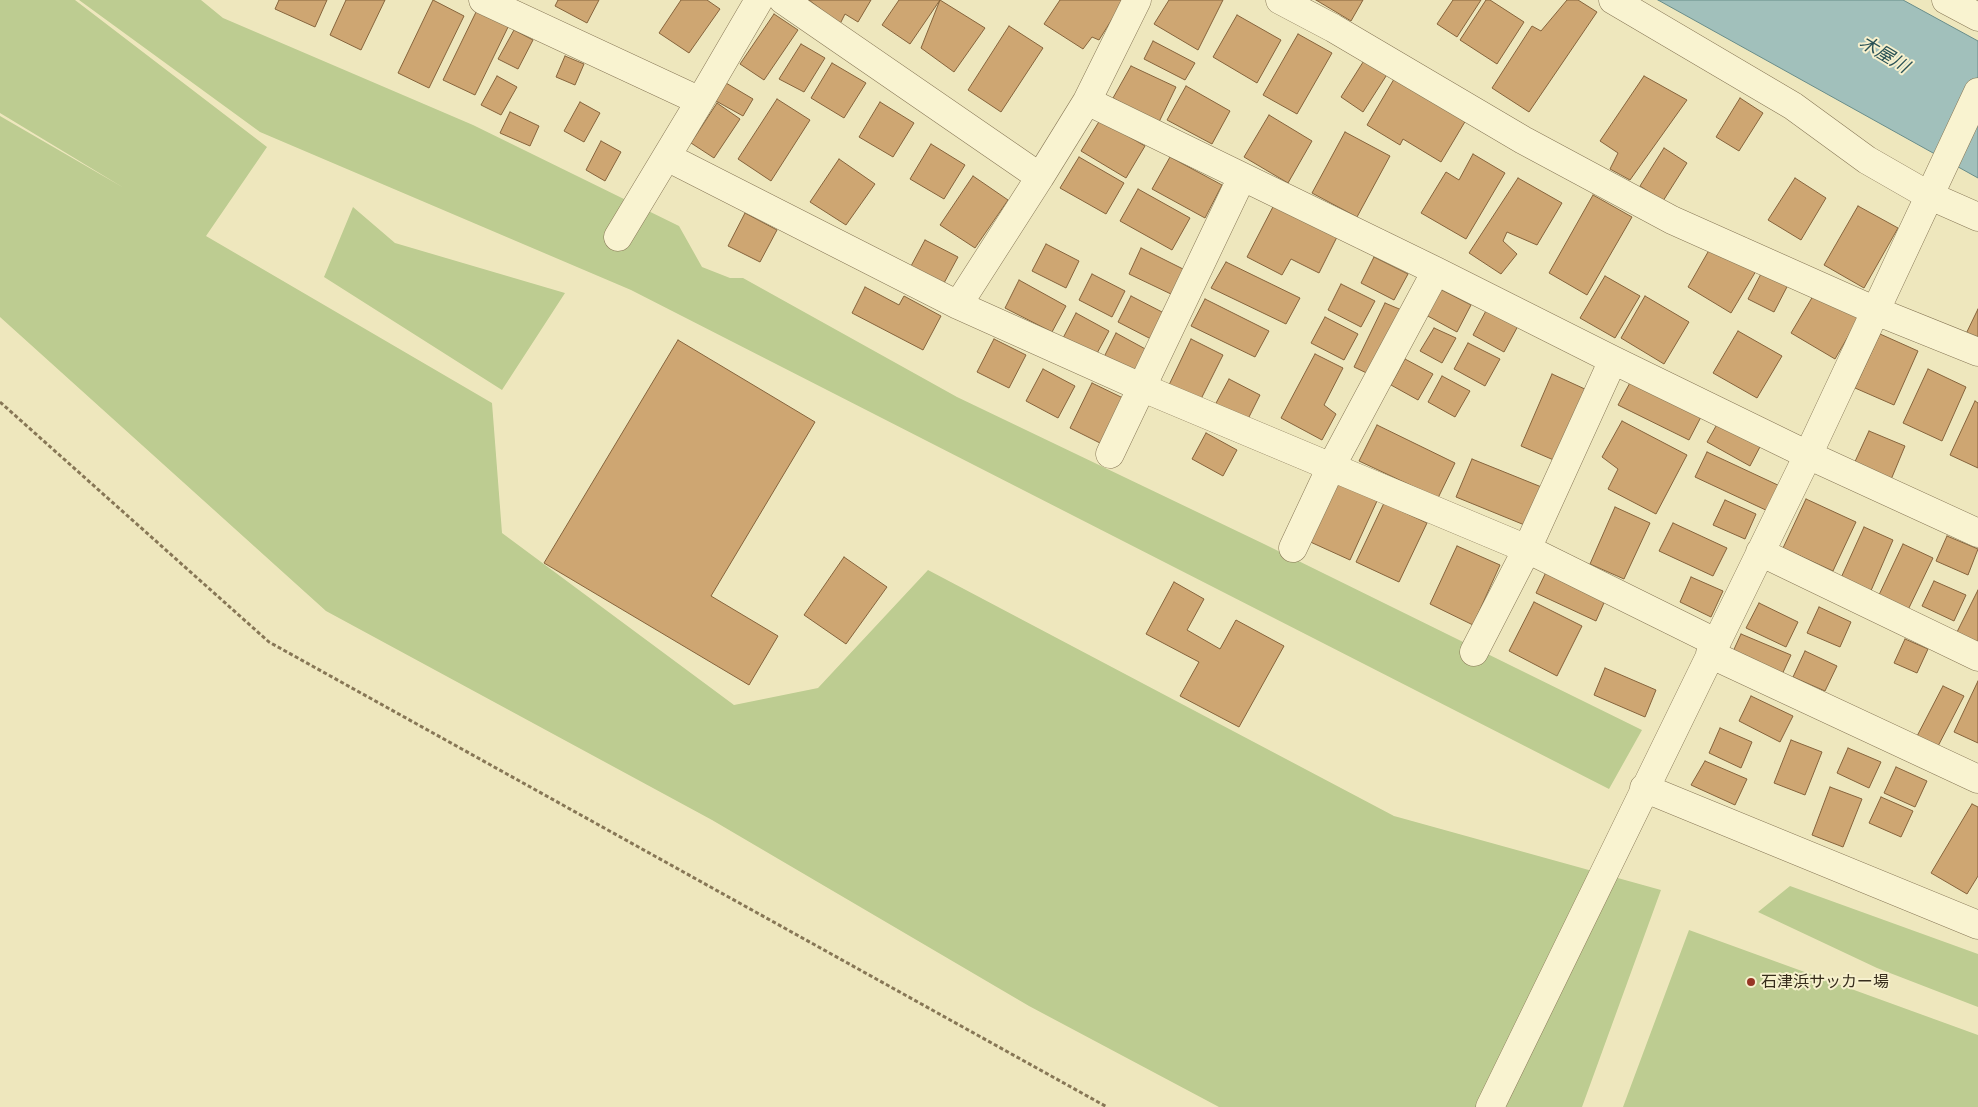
<!DOCTYPE html>
<html>
<head>
<meta charset="utf-8">
<style>
	body { margin:0 }
	canvas { display:block; background:#eee7bd }
</style>
</head>
<body>
<canvas width="1978" height="1107"></canvas>
<script>
const context = document.querySelector('canvas').getContext('2d');
context.lineJoin = 'round';
function fill(path, color) {
  context.fillStyle = color;
  context.fill(path, 'evenodd');
}
function toPath(rows) {
  const path = new Path2D();
  for (const r of rows) {
    path.moveTo(r[0], r[1]);
    for (let i = 2; i < r.length; i += 2) path.lineTo(r[i], r[i + 1]);
  }
  return path;
}
function stroke(path, color, width, dash) {
  context.strokeStyle = color;
  context.lineWidth = width;
  context.lineCap = dash ? 'butt' : 'round';
  context.setLineDash(dash || []);
  context.stroke(path);
}
function label(font, color, halo, rows, align = 'center') {
  context.font = font + ' "Libre Baskerville","Noto Sans JP",serif';
  context.lineWidth = 4;
  context.setLineDash([]);
  context.textBaseline = 'middle';
  context.strokeStyle = halo;
  context.fillStyle = color;
  for (const [text, x, y, turn = 0] of rows) {
    context.save();
    context.translate(x, y);
    context.rotate((+turn || 0) * Math.PI / 180);
    context.textAlign = isNaN(turn) ? turn : align;
    if (halo) context.strokeText(text, 0, 0);
    context.fillText(text, 0, 0);
    context.restore();
  }
}
fill(toPath([
	[0,0,75,0,267,147,206,236,492,403,502,533,734,705,818,688,928,570,1394,816,1661,890,1582,1107,1219,1107,1029,1006,712,820,326,611,0,317,0,116,124,188,0,113],
	[79,0,201,0,223,18,473,125,679,226,702,267,730,278,743,278,957,397,1264,544,1642,730,1609,789,631,290,260,132],
	[353,207,395,243,565,293,502,390,324,277],
	[1790,886,1978,954,1978,1007,1877,968,1758,912],
	[1689,930,1978,1035,1978,1107,1623,1107]
]), '#bdcc91');
const water = toPath([
	[1658,0,1903,0,1978,41,1978,178,1658,0]
]);
fill(water, '#a1c0bb');
stroke(water, '#698d8a', 1);
const building = toPath([
	[279,0,327,0,315,27,275,9,279,0],
	[346,0,385,0,361,50,330,35,346,0],
	[433,0,464,16,429,88,398,73,433,0],
	[558,0,599,0,587,23,555,6,558,0],
	[681,0,707,0,720,9,689,53,659,33,681,0],
	[809,0,871,0,858,22,845,14,840,24,809,0],
	[899,0,940,0,910,44,882,25,899,0],
	[940,0,985,28,954,72,921,48,940,0],
	[1060,0,1124,0,1099,40,1092,37,1083,49,1044,24,1060,0],
	[1169,0,1223,0,1198,50,1154,24,1169,0],
	[1316,0,1363,0,1351,21,1316,0],
	[1453,0,1481,0,1457,37,1437,24,1453,0],
	[1486,0,1490,0,1524,22,1497,64,1460,40,1486,0],
	[1567,0,1578,0,1597,12,1529,112,1492,88,1532,26,1541,31,1567,0],
	[478,8,510,23,475,95,443,80,478,8],
	[774,14,798,30,764,80,740,64,774,14],
	[1237,15,1281,40,1257,83,1213,57,1237,15],
	[1009,26,1043,48,1001,112,968,90,1009,26],
	[514,30,533,40,518,69,498,59,514,30],
	[1298,34,1332,53,1297,114,1263,95,1298,34],
	[1153,41,1195,63,1185,80,1144,59,1153,41],
	[801,44,825,58,804,92,779,79,801,44],
	[565,56,584,64,575,85,556,77,565,56],
	[1365,59,1388,73,1363,112,1341,97,1365,59],
	[832,63,866,83,844,118,811,98,832,63],
	[1131,66,1176,87,1158,124,1113,98,1131,66],
	[1397,74,1469,115,1441,162,1403,139,1400,145,1367,125,1397,74],
	[497,76,517,87,501,115,481,105,497,76],
	[1644,76,1687,100,1630,180,1610,169,1618,153,1600,141,1644,76],
	[726,83,753,99,743,116,716,101,726,83],
	[1186,86,1230,111,1212,144,1167,120,1186,86],
	[1740,98,1763,113,1739,151,1716,137,1740,98],
	[777,99,810,120,771,181,738,159,777,99],
	[580,102,600,113,584,142,564,131,580,102],
	[880,102,914,123,893,157,859,137,880,102],
	[717,103,740,119,714,158,691,143,717,103],
	[510,112,539,126,530,146,500,133,510,112],
	[1269,115,1312,141,1288,183,1244,157,1269,115],
	[1100,120,1145,146,1126,178,1081,151,1100,120],
	[1345,132,1390,156,1357,217,1312,193,1345,132],
	[601,141,621,152,605,181,586,170,601,141],
	[931,144,965,165,944,199,910,179,931,144],
	[1664,148,1687,163,1663,201,1640,186,1664,148],
	[1473,154,1505,173,1466,239,1421,213,1446,172,1459,180,1473,154],
	[1079,157,1124,183,1106,214,1060,188,1079,157],
	[1170,157,1222,185,1205,218,1152,189,1170,157],
	[839,159,875,184,846,225,810,202,839,159],
	[973,176,1008,200,975,248,940,225,973,176],
	[1518,178,1562,203,1537,245,1507,232,1503,241,1517,254,1501,274,1469,253,1518,178],
	[1795,178,1826,198,1801,240,1768,220,1795,178],
	[1138,189,1190,218,1172,250,1120,221,1138,189],
	[1593,195,1632,217,1587,295,1549,273,1593,195],
	[1275,203,1338,235,1319,273,1291,259,1282,275,1247,257,1275,203],
	[1858,206,1898,228,1864,288,1824,265,1858,206],
	[745,213,777,230,760,262,728,246,745,213],
	[925,240,958,257,944,283,911,266,925,240],
	[1046,244,1079,261,1066,288,1032,271,1046,244],
	[1712,245,1756,271,1731,313,1688,287,1712,245],
	[1141,248,1185,270,1173,295,1129,274,1141,248],
	[1374,257,1408,274,1394,300,1361,283,1374,257],
	[1226,262,1300,298,1286,324,1211,288,1226,262],
	[1763,270,1789,283,1774,312,1748,299,1763,270],
	[1092,274,1125,291,1112,317,1079,300,1092,274],
	[1605,276,1640,296,1615,338,1580,318,1605,276],
	[1019,280,1066,306,1052,332,1005,308,1019,280],
	[1341,284,1375,301,1361,327,1328,310,1341,284],
	[865,287,899,305,904,296,941,316,923,350,852,313,865,287],
	[1440,289,1471,305,1457,332,1426,315,1440,289],
	[1816,291,1860,316,1835,359,1791,333,1816,291],
	[1131,296,1164,313,1151,339,1118,322,1131,296],
	[1645,296,1689,322,1664,364,1621,338,1645,296],
	[1205,299,1269,331,1255,357,1191,326,1205,299],
	[1385,303,1404,311,1375,377,1354,367,1385,303],
	[1487,309,1518,326,1504,352,1473,335,1487,309],
	[1978,309,1978,347,1963,340,1978,309],
	[1076,313,1109,331,1095,357,1062,340,1076,313],
	[1325,317,1358,334,1344,360,1311,343,1325,317],
	[1434,328,1456,338,1442,363,1420,351,1434,328],
	[1738,331,1782,356,1757,398,1713,373,1738,331],
	[1116,333,1149,351,1136,377,1103,359,1116,333],
	[1880,334,1918,351,1894,405,1855,388,1880,334],
	[994,339,1026,355,1009,388,977,372,994,339],
	[1191,339,1223,355,1201,399,1169,385,1191,339],
	[678,340,815,422,711,596,778,636,749,685,544,563,678,340],
	[1468,343,1500,359,1485,386,1454,369,1468,343],
	[1315,354,1343,368,1324,405,1336,414,1322,440,1281,418,1315,354],
	[1405,359,1433,374,1418,400,1391,385,1405,359],
	[1043,369,1075,386,1058,418,1026,401,1043,369],
	[1928,369,1966,387,1942,441,1903,423,1928,369],
	[1552,374,1587,390,1556,461,1521,446,1552,374],
	[1442,376,1470,391,1455,417,1428,402,1442,376],
	[1229,379,1260,395,1247,421,1215,405,1229,379],
	[1632,379,1702,415,1689,440,1618,405,1632,379],
	[1092,383,1123,398,1102,444,1070,428,1092,383],
	[1975,401,1978,403,1978,468,1950,455,1975,401],
	[1720,419,1762,443,1750,466,1707,442,1720,419],
	[1622,421,1687,455,1656,514,1608,489,1618,469,1602,457,1622,421],
	[1377,425,1455,463,1438,498,1359,461,1377,425],
	[1869,431,1905,446,1890,482,1853,466,1869,431],
	[1206,433,1237,450,1223,476,1192,459,1206,433],
	[1707,452,1782,487,1770,512,1695,477,1707,452],
	[1472,459,1544,488,1527,526,1456,497,1472,459],
	[1334,481,1377,501,1350,560,1306,540,1334,481],
	[1806,499,1856,522,1833,571,1783,548,1806,499],
	[1725,500,1756,514,1745,539,1713,525,1725,500],
	[1384,503,1427,523,1399,582,1356,562,1384,503],
	[1615,507,1650,523,1624,579,1590,564,1615,507],
	[1673,523,1727,548,1713,576,1659,551,1673,523],
	[1864,527,1893,540,1870,593,1840,580,1864,527],
	[1947,536,1978,549,1968,575,1936,561,1947,536],
	[1903,544,1933,558,1907,612,1878,597,1903,544],
	[1457,546,1500,565,1473,625,1430,604,1457,546],
	[844,557,887,587,846,644,804,615,844,557],
	[1548,568,1607,596,1596,621,1536,593,1548,568],
	[1691,577,1723,591,1711,617,1680,602,1691,577],
	[1934,581,1966,595,1954,621,1922,606,1934,581],
	[1174,582,1204,599,1187,630,1220,649,1236,620,1284,646,1239,727,1180,696,1199,662,1146,634,1174,582],
	[1978,590,1978,645,1956,634,1978,590],
	[1534,602,1582,626,1557,676,1509,651,1534,602],
	[1759,603,1798,622,1786,647,1746,628,1759,603],
	[1819,607,1851,622,1840,647,1807,633,1819,607],
	[1741,634,1791,655,1779,681,1730,658,1741,634],
	[1905,639,1928,649,1917,673,1894,663,1905,639],
	[1805,651,1837,666,1825,691,1793,677,1805,651],
	[1605,668,1656,690,1645,717,1594,695,1605,668],
	[1978,681,1978,743,1954,732,1978,681],
	[1943,686,1964,696,1936,750,1915,740,1943,686],
	[1751,696,1793,716,1780,742,1739,721,1751,696],
	[1720,728,1752,742,1741,768,1709,753,1720,728],
	[1791,740,1822,752,1805,795,1774,783,1791,740],
	[1848,748,1881,762,1869,788,1837,773,1848,748],
	[1705,761,1747,779,1735,805,1691,785,1705,761],
	[1896,767,1927,781,1915,807,1884,793,1896,767],
	[1830,787,1862,799,1843,847,1812,835,1830,787],
	[1881,797,1913,811,1901,837,1869,823,1881,797],
	[1972,804,1978,807,1978,876,1967,894,1931,873,1972,804]
]);
fill(building, '#cea672');
stroke(building, '#86643c', 1);
const street = toPath([
	[483,0,700,101,759,0],
	[783,0,1040,177,1087,101,1137,0],
	[1280,0,1333,28,1523,140,1672,220,1876,311,1978,352],
	[1613,0,1793,106,1867,160,1928,195,1978,217],
	[1946,0,1978,17],
	[1087,101,1436,271,1613,360,1808,455,1978,533],
	[667,157,958,305,1143,388,1527,549,1715,642],
	[618,237,700,101],
	[958,305,1040,177],
	[1110,454,1242,177],
	[1293,548,1331,467,1436,271],
	[1760,552,1978,657],
	[1474,652,1527,549,1613,360],
	[1710,654,1978,779],
	[1644,788,1978,925],
	[1490,1107,1808,455,1978,92]
]);
stroke(street, '#877756', 29);
stroke(toPath([
	[0,402,269,642,1107,1107]
]), '#877756', 3, [4, 2.5]);
stroke(street, '#f9f3d0', 28);
for (const [x, y, r, color] of [
	[1751,982,5,"#973525"]
]) {
  const dot = new Path2D();
  dot.arc(x, y, r, 0, 2 * Math.PI);
  context.fillStyle = color;
  context.fill(dot);
  stroke(dot, '#f6f0cd', 2);
}
label('16px', '#362c1b', '#f6f0cd', [
	["石津浜サッカー場",1761,982]
], 'left');
label('italic 18px', '#2a5256', '#f6f0cd', [
	["木屋川",1884,55,31]
]);
</script>
</body>
</html>
